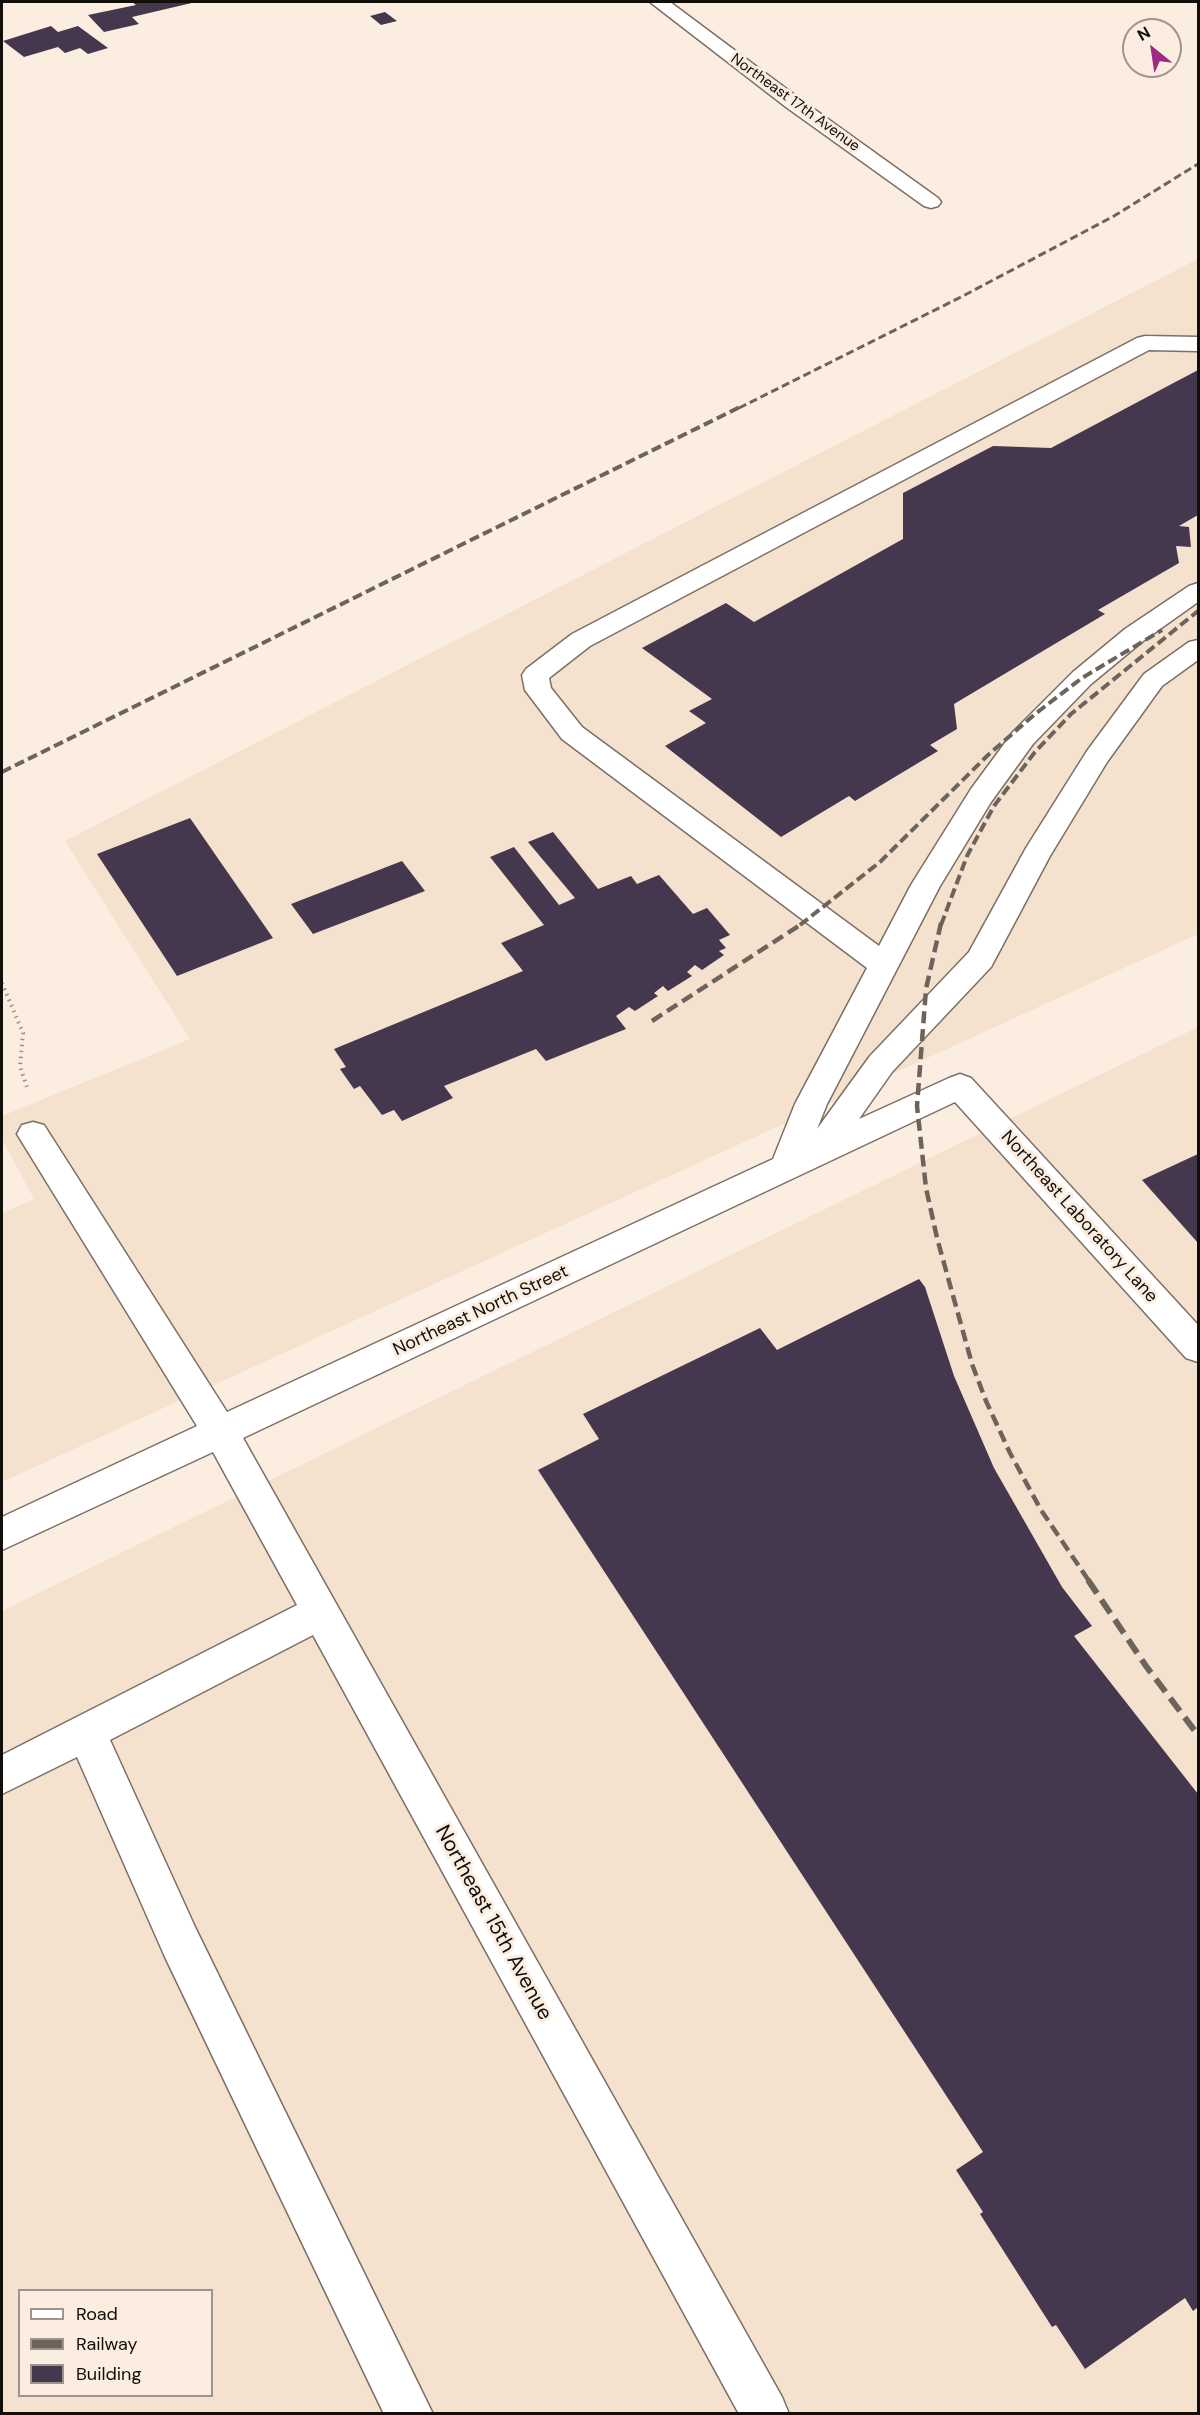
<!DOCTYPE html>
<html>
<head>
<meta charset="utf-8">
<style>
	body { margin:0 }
	#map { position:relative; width:1200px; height:2415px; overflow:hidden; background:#fcede1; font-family:"DM Sans",sans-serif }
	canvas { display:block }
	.frame { position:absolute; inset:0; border:3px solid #120e09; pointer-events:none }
	.legend { position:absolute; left:18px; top:2289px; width:195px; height:108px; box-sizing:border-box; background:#fcede1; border:2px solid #9e948b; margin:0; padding:8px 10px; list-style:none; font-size:18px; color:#120e09 }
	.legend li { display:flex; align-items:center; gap:12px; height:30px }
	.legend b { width:30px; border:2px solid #9e948b }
	.north { position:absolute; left:1122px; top:18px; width:60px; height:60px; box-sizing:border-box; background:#fcede1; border:2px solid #9e948b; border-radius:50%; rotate:330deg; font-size:16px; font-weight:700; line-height:24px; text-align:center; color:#120e09 }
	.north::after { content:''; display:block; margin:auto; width:21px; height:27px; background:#9f2a84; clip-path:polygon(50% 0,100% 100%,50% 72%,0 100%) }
</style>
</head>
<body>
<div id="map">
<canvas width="1200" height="2415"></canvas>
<div class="frame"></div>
<ul class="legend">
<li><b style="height:8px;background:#fff"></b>Road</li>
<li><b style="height:8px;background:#6c645c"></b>Railway</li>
<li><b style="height:16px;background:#45374e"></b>Building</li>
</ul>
<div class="north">N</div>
</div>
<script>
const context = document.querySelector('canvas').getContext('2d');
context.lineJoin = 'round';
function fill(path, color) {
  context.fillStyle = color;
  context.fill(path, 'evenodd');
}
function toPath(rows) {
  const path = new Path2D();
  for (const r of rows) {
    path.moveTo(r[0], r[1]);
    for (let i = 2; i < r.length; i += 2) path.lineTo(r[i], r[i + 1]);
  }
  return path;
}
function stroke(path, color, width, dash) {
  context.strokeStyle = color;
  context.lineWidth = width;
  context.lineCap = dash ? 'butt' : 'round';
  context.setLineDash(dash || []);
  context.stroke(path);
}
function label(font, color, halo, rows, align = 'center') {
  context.font = font + ' "DM Sans",sans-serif';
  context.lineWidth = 6;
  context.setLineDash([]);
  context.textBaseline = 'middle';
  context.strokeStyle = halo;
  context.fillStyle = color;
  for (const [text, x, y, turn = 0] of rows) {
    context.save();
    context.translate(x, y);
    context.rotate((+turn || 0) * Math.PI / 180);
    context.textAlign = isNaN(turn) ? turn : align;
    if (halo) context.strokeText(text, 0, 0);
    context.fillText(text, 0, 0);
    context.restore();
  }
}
fill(toPath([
	[1198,259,1198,934,2,1482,2,1213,34,1199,2,1139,2,1116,190,1039,65,841],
	[1198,1027,1198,2413,2,2413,2,1611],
	[20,2290,212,2290,212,2396,20,2396]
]), '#f4e1ce');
fill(toPath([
	[132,2,196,2,132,17,139,24,104,32,88,15,136,5],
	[385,12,397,21,381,25,370,16],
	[51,26,58,32,78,26,108,48,88,54,80,48,65,53,58,47,24,57,3,41],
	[1198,370,1198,515,1179,526,1189,527,1191,547,1176,546,1179,563,1098,610,1105,614,954,704,957,729,930,745,938,751,855,801,849,796,781,837,665,746,706,723,689,711,712,699,642,648,726,603,754,622,903,539,903,493,993,446,1051,448],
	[190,818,273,938,177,976,97,854],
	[553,832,598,889,631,876,637,884,659,875,693,914,707,908,730,935,719,940,726,948,719,951,724,955,702,970,695,965,687,972,692,976,668,991,663,986,654,993,658,996,635,1011,629,1007,616,1016,626,1029,546,1061,536,1049,444,1086,453,1098,402,1121,394,1110,382,1115,360,1086,354,1089,340,1069,346,1067,334,1049,523,971,501,943,544,925,490,857,514,847,559,905,575,898,528,842],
	[402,861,425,891,313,934,291,904],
	[1198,1154,1198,1243,1142,1180],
	[919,1279,925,1287,954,1376,994,1468,1062,1587,1092,1626,1074,1636,1198,1794,1198,2307,1193,2311,1185,2298,1085,2369,1056,2325,1052,2327,980,2214,983,2212,956,2170,983,2152,538,1470,599,1439,583,1414,760,1328,777,1350]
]), '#45374e');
const lane = toPath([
	[1145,336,1198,337,1198,351,1149,350,590,646,549,678,551,688,582,727,879,946,911,885,971,789,1013,732,1073,672,1125,629,1189,586,1198,583,1198,602,1143,641,1091,684,1033,744,991,802,940,886,827,1104,817,1129,870,1056,969,952,1026,848,1087,751,1144,674,1189,642,1198,640,1198,660,1162,686,1107,762,1050,856,991,967,892,1072,859,1119,949,1078,960,1074,971,1078,1198,1325,1198,1362,1186,1358,955,1102,243,1438,782,2397,789,2414,739,2414,313,1635,110,1740,195,1927,433,2414,384,2414,165,1957,77,1757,2,1794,2,1755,297,1605,213,1452,2,1550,2,1517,197,1426,17,1134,22,1125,33,1122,44,1125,227,1412,773,1159,795,1104,867,968,562,739,525,690,522,675,526,669,572,634,1137,338,1145,336]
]);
const street = toPath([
	[650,2,670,2,800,99,938,198,941,202,938,206,931,208,924,206,786,107,650,2]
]);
stroke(lane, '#7c6f64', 3);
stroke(street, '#7c6f64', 3);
stroke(toPath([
	[2,983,23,1033,20,1067,28,1090]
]), '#9a9087', 4, [1.5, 4.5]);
fill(lane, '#fff');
fill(street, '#fff');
stroke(toPath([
	[739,408,963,296,1114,216,1198,164]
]), '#6c645c', 3, [8, 4]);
stroke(toPath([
	[2,772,742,406],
	[800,925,880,862,987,756,1035,714,1082,678,1162,630],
	[941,925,967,856,994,806,1035,752,1071,714,1198,611]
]), '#6c645c', 4, [10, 4.5]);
stroke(toPath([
	[941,923,926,989,917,1106,926,1188,937,1238,972,1364,986,1401,1010,1453,1041,1510,1089,1581],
	[652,1021,803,923]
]), '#6c645c', 4.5, [12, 6]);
stroke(toPath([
	[1088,1580,1146,1666,1198,1735]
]), '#6c645c', 6, [16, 8]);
label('15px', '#120e09', '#fcede1', [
	["Northeast 17th Avenue",795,103,36]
]);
label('18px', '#120e09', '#fcede1', [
	["Northeast Laboratory Lane",1079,1217,48],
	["Northeast North Street",481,1311,-25]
]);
label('21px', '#120e09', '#fcede1', [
	["Northeast 15th Avenue",493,1923,61]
]);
</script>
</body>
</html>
